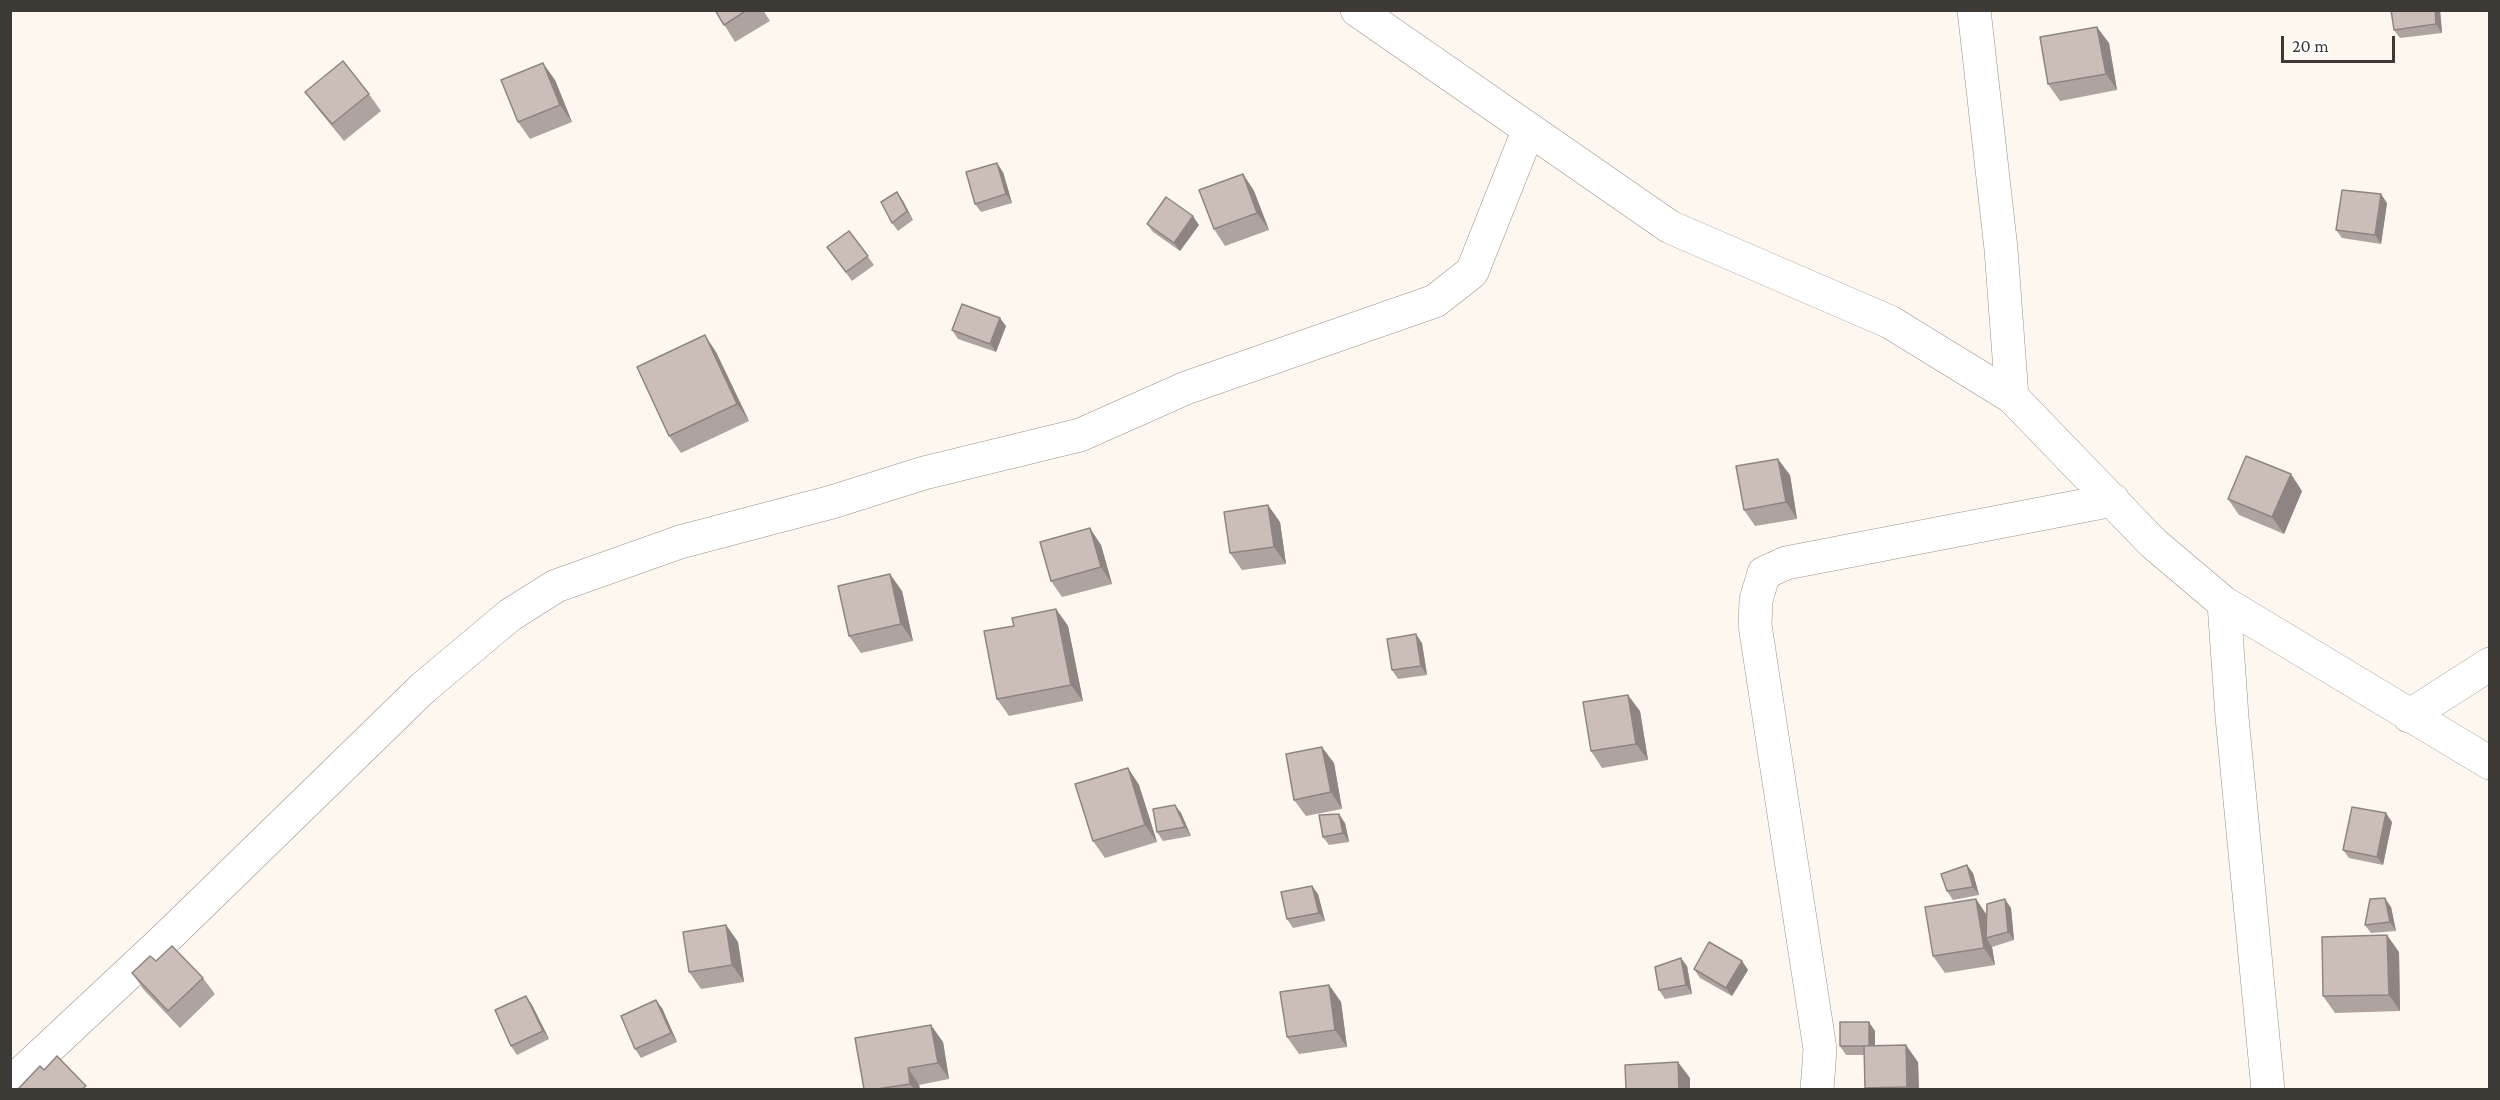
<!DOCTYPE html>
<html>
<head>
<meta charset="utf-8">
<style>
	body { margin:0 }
	#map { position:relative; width:2500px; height:1100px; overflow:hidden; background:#fef7ef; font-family:"Crimson Pro",serif }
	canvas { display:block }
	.frame { position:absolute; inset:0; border:12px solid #3d3a36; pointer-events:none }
	.scale { position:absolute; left:2281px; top:36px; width:114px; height:27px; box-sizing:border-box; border:3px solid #3d3a36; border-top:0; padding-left:8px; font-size:18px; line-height:21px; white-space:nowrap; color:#3d3a36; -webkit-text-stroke:4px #fff; paint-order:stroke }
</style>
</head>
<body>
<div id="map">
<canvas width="2500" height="1100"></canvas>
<div class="frame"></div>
<div class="scale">20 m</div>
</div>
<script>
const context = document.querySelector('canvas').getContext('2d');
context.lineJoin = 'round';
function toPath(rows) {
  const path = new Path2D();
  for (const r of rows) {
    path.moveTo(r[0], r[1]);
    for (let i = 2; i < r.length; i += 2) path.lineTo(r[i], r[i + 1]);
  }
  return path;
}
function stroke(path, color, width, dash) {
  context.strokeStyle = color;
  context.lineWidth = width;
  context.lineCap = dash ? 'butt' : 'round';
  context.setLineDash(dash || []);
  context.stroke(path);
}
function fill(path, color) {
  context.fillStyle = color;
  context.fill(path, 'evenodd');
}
const minor = toPath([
	[1357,10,1670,227,1890,322,2012,397,2153,543,2224,603,2490,763],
	[1974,10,2001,249,2012,397],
	[2224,603,2232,717,2268,1090],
	[2409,716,2490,664],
	[10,1084,165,939,423,688,510,615,556,586,680,542,832,502,924,473,1080,435,1186,388,1435,301,1472,272,1529,129],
	[1817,1090,1820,1049,1755,625,1756,600,1764,573,1786,563,2113,500]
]);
stroke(minor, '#9a9288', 34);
stroke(minor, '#fff', 33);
fill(toPath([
	[715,10,763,10,770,21,735,42],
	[2391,10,2440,10,2442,33,2400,38,2394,30],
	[2109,43,2117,90,2060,101,2048,84],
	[555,80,572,122,530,139,518,122],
	[305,92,369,94,381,111,344,141,317,108],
	[1003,172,1012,203,981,212,975,204],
	[1243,174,1254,191,1269,230,1225,246,1214,229],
	[897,192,903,201,913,220,898,231,892,223],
	[2387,203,2381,244,2342,238,2336,230],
	[1147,224,1199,225,1180,251,1153,232],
	[849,231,874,265,852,281,827,247],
	[1006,326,996,352,958,339,952,330],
	[716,352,749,421,681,453,669,436],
	[1790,475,1797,519,1755,526,1744,510],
	[2302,491,2284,534,2239,515,2228,499],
	[1280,522,1286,564,1242,570,1230,553],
	[1101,545,1112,584,1062,597,1051,581],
	[902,591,913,641,861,653,849,636],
	[1056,609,1068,626,1083,701,1009,716,997,699,1014,626],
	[1422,643,1427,675,1398,679,1392,670],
	[1640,711,1648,760,1602,768,1591,751],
	[1334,763,1342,809,1306,816,1294,800],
	[1128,768,1139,785,1157,842,1105,858,1093,841],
	[1181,813,1191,836,1163,841,1157,832],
	[2392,822,2383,865,2349,858,2343,850],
	[1345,823,1349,842,1329,845,1323,837],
	[1973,873,1979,895,1953,900,1947,891],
	[1318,894,1325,921,1293,928,1287,919],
	[1976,899,1987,915,2011,908,2014,940,1992,947,1995,965,1945,973,1933,956],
	[2391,907,2396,931,2371,933,2365,925],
	[726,925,738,942,744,982,701,989,689,972],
	[2399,952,2400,1011,2335,1013,2323,996],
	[156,961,203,978,215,994,180,1028,144,990,132,973],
	[1742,961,1748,970,1732,996,1700,978,1694,969],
	[1687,966,1692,994,1665,999,1659,990],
	[1329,985,1341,1002,1347,1047,1299,1054,1287,1037],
	[526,996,532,1005,549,1039,517,1055,511,1046],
	[662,1008,677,1042,641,1058,635,1049],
	[1875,1031,1875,1046,1918,1062,1919,1089,1866,1089,1865,1088,1864,1055,1846,1055,1840,1046],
	[943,1042,949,1079,919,1085,920,1089,864,1089]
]), '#afa39f');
fill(toPath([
	[2435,10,2440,10,2442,33,2436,24],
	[2097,27,2109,43,2117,90,2106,74],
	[543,63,555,80,572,122,560,105],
	[997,163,1003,172,1012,203,1006,194],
	[1243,174,1254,191,1269,230,1257,213],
	[897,192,903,201,913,220,907,211],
	[2381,194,2387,203,2381,244,2375,235],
	[1193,216,1199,225,1180,251,1174,243],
	[1000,318,1006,326,996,352,990,344],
	[705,335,716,352,749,421,737,404],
	[1778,459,1790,475,1797,519,1786,502],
	[2291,474,2302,491,2284,534,2272,517],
	[1268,505,1280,522,1286,564,1274,547],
	[1090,528,1101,545,1112,584,1101,567],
	[890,574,902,591,913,641,901,624],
	[1056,609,1068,626,1083,701,1071,685],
	[1416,634,1422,643,1427,675,1421,666],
	[1628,695,1640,711,1648,760,1636,744],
	[1322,747,1334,763,1342,809,1331,792],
	[1128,768,1139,785,1157,842,1145,825],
	[1175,805,1181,813,1191,836,1185,827],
	[2386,813,2392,822,2383,865,2377,857],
	[1339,814,1345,823,1349,842,1343,833],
	[1967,865,1973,873,1979,895,1973,887],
	[1312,886,1318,894,1325,921,1319,913],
	[2385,898,2391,907,2396,931,2390,922],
	[1976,899,1987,916,1986,938,1992,947,1995,965,1984,948],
	[2005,899,2011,908,2014,940,2008,932],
	[726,925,738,942,744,982,732,965],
	[2387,935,2399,952,2400,1011,2389,995],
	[1681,958,1687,966,1692,994,1686,985],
	[1742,961,1748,970,1732,996,1726,988],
	[1329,985,1341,1002,1347,1047,1335,1030],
	[526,996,532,1005,549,1039,543,1031],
	[656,1000,662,1008,677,1042,671,1033],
	[1869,1022,1875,1031,1875,1055,1869,1046],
	[931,1025,943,1042,949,1079,938,1063],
	[1906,1045,1918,1062,1919,1089,1909,1089,1907,1087],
	[1678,1062,1690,1078,1690,1089,1679,1089],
	[908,1068,919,1085,920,1089,914,1089,910,1084]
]), '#8e8582');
const building = toPath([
	[715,10,747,10,724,25,715,10],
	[2391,10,2435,10,2436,24,2394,30,2391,10],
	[2097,27,2106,74,2048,84,2040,37,2097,27],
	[343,61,369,94,332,124,305,92,343,61],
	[543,63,560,105,518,122,501,80,543,63],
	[997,163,1006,194,975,204,966,172,997,163],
	[1243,174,1257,213,1214,229,1199,190,1243,174],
	[2342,190,2381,194,2375,235,2336,230,2342,190],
	[897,192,907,211,892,223,881,202,897,192],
	[1166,197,1193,216,1174,243,1147,224,1166,197],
	[849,231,868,256,846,272,827,247,849,231],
	[962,304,1000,318,990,344,952,330,962,304],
	[705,335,737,404,669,436,637,367,705,335],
	[2246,456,2291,474,2272,517,2228,499,2246,456],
	[1778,459,1786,502,1744,510,1736,466,1778,459],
	[1268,505,1274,547,1230,553,1224,512,1268,505],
	[1090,528,1101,567,1051,581,1040,542,1090,528],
	[890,574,901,624,849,636,838,586,890,574],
	[1056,609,1071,685,997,699,984,631,1014,626,1012,618,1056,609],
	[1416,634,1421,666,1392,670,1387,639,1416,634],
	[1628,695,1636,744,1591,751,1583,702,1628,695],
	[1322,747,1331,792,1294,800,1286,754,1322,747],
	[1128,768,1145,825,1093,841,1075,784,1128,768],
	[1175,805,1185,827,1157,832,1153,809,1175,805],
	[2352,807,2386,813,2377,857,2343,850,2352,807],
	[1339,814,1343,833,1323,837,1319,815,1339,814],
	[1967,865,1973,887,1947,891,1941,874,1967,865],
	[1312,886,1319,913,1287,919,1281,892,1312,886],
	[2385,898,2390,922,2365,925,2370,899,2385,898],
	[1976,899,1984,948,1933,956,1925,907,1976,899],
	[2005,899,2008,932,1986,938,1987,904,2005,899],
	[726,925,732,965,689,972,683,932,726,925],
	[2387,935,2389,995,2323,996,2322,937,2387,935],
	[1709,942,1742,961,1726,988,1694,969,1709,942],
	[172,946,203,978,168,1011,132,973,150,956,156,961,172,946],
	[1681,958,1686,985,1659,990,1655,967,1681,958],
	[1329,985,1335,1030,1287,1037,1280,992,1329,985],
	[526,996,543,1031,511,1046,495,1010,526,996],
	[656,1000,671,1033,635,1049,621,1016,656,1000],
	[1840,1022,1869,1022,1869,1046,1840,1046,1840,1022],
	[931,1025,938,1063,908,1068,910,1084,877,1089,864,1089,855,1038,931,1025],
	[1906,1045,1907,1087,1865,1088,1864,1046,1906,1045],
	[57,1056,86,1086,82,1089,20,1089,19,1088,40,1066,44,1070,57,1056],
	[1678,1062,1679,1089,1626,1089,1625,1065,1678,1062]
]);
fill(building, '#cbbeb9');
stroke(building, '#8e8582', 1.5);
</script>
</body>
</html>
